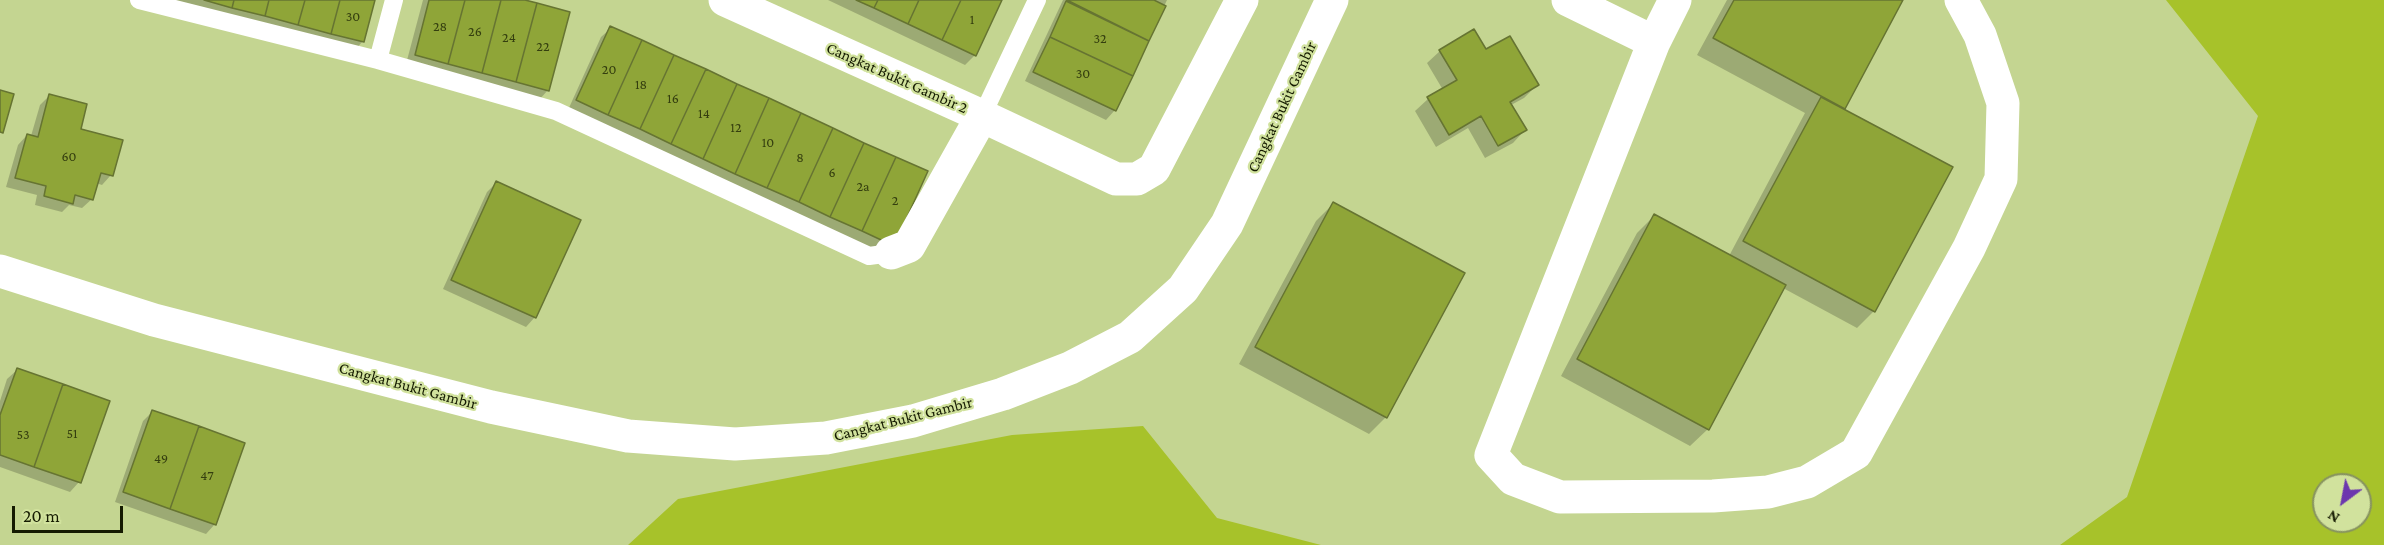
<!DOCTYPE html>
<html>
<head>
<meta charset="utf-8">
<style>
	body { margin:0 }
	#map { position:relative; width:2384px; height:545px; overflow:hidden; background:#c4d591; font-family:"Crimson Pro",serif }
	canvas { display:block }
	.north { position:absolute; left:2312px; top:473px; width:60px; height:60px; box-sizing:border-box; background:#d1e29d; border:2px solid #86925f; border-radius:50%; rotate:212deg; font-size:16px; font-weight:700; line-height:24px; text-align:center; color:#151b01 }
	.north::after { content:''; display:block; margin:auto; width:21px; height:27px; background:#6c37ae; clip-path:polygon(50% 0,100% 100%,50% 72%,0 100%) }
	.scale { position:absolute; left:12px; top:506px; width:111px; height:27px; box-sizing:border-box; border:3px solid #151b01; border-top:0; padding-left:8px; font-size:18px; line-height:21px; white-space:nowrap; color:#151b01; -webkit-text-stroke:4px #d1e29d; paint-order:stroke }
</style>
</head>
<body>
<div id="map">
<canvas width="2384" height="545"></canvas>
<div class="north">N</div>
<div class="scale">20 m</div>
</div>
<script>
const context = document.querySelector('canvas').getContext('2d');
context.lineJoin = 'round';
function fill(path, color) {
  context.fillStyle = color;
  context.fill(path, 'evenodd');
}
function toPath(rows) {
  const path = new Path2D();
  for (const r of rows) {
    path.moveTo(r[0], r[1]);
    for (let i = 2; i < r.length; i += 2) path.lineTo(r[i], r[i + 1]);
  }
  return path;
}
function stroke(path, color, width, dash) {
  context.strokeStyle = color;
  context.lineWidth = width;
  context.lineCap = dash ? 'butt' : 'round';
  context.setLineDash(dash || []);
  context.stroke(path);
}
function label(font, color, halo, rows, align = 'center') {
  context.font = font + ' "Crimson Pro",serif';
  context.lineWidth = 4.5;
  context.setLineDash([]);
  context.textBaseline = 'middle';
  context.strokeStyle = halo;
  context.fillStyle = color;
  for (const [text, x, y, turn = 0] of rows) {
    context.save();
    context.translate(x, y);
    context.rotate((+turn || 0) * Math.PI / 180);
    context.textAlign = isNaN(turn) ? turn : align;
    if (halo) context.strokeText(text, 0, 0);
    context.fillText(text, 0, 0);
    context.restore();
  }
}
fill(toPath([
	[2166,0,2384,0,2384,545,2060,545,2127,497,2258,116],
	[2324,485,2360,485,2360,521,2324,521],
	[1143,426,1217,518,1321,545,628,545,678,499,1012,435]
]), '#a7c22a');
fill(toPath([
	[161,0,374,0,363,41,354,51],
	[423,0,520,0,548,90,539,100,406,64],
	[828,0,1000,0,975,55,965,65],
	[1063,0,1167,0,1115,110,1106,120,1025,81],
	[1727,0,1902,0,1843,110,1874,311,1857,328,1783,288,1708,429,1690,446,1561,376,1637,233,1654,216,1729,256,1805,113,1697,55],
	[611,28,926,172,883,254,568,110,601,37],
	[1440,51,1486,51,1537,85,1524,98,1511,105,1525,130,1513,143,1485,158,1468,128,1436,147,1415,111,1428,99,1443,90,1427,63],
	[49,96,79,130,111,175,102,185,96,183,92,199,82,208,69,205,62,212,35,205,37,195,6,187,18,145,27,135,31,136,40,105],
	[496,183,535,317,526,327,443,289,487,192],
	[1333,204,1386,417,1369,434,1239,364,1316,221],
	[17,370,79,482,70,492,0,467,0,401,7,379],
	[152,412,215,524,206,534,115,502,143,421]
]), '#0003');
const building = toPath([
	[204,0,234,0,232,8,204,0],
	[234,0,269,0,265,16,232,8,234,0],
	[269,0,305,0,298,25,265,16,269,0],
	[305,0,340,0,331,34,298,25,305,0],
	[340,0,375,0,364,42,331,34,340,0],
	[429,0,465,0,448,64,415,55,429,0],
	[465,0,501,0,482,73,448,64,465,0],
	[501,0,525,0,537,3,516,82,482,73,501,0],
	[856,0,878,0,874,8,856,0],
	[878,0,919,0,908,24,874,8,878,0],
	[919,0,961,0,942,40,908,24,919,0],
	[961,0,1002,0,976,56,942,40,961,0],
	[1067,0,1154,0,1166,6,1149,41,1067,0],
	[1734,0,1903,0,1845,109,1713,38,1734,0],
	[1066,1,1149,41,1133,76,1050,37,1066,1],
	[537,3,570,12,549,91,516,82,537,3],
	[610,26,642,40,608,115,576,100,610,26],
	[1474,29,1486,49,1510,36,1539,85,1510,102,1527,130,1498,146,1481,116,1449,135,1427,97,1457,80,1439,50,1474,29],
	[1050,37,1133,76,1116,111,1033,72,1050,37],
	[642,40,674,55,640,129,608,115,642,40],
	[674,55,706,69,671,144,640,129,674,55],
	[706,69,737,84,703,159,671,144,706,69],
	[737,84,769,98,735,174,703,159,737,84],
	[0,90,14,94,3,133,0,132,0,90],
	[49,94,87,104,81,129,123,140,113,176,101,173,93,200,75,195,73,204,44,196,46,186,15,178,27,134,38,137,49,94],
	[1821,97,1953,167,1875,312,1743,241,1821,97],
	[769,98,801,113,767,188,735,174,769,98],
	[801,113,833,128,799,202,767,188,801,113],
	[833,128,864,143,830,217,799,202,833,128],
	[864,143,896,157,862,231,830,217,864,143],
	[896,157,928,171,894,246,862,231,896,157],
	[496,181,581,220,536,318,451,280,496,181],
	[1333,202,1465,273,1387,418,1255,347,1333,202],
	[1654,214,1786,285,1709,430,1577,359,1654,214],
	[17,368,63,384,34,467,0,455,0,415,17,368],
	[63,384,110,401,81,483,34,467,63,384],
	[152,410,199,426,170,509,123,492,152,410],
	[199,426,245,443,216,525,170,509,199,426]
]);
fill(building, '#8fa538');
stroke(building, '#667432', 1.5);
stroke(toPath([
	[139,0,378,60,556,111,869,256,891,253],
	[378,60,394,0],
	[982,116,1037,0]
]), '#fff', 18);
stroke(toPath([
	[725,0,982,116,1116,179,1137,179,1154,169,1242,0],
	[1568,0,1654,42],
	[1675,0,1654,42,1491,455,1513,479,1560,497,1713,496,1768,492,1807,482,1856,453,1969,248,2001,179,2003,103,1980,35,1961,0],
	[891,253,909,246,982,116],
	[0,271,154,320,491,407,628,436,735,444,826,438,913,421,1003,394,1070,368,1130,337,1183,289,1227,224,1332,0]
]), '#fff', 33);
label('14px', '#343e0f', null, [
	["30",353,17],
	["1",972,20],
	["28",440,27],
	["26",475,32],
	["24",509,38],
	["32",1100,39],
	["22",543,47],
	["20",609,70],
	["30",1083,74],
	["18",641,85],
	["16",673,99],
	["14",704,114],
	["12",736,128],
	["10",768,143],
	["60",69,157],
	["8",800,158],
	["6",832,173],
	["2a",863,187],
	["2",895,201],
	["51",72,434],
	["53",23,435],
	["49",161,459],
	["47",207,476]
]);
label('16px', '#151b01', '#d1e29d', [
	["Cangkat Bukit Gambir 2",897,78,24],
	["Cangkat Bukit Gambir",1282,107,-65],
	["Cangkat Bukit Gambir",408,386,15],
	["Cangkat Bukit Gambir",903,419,-14]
]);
</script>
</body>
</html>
